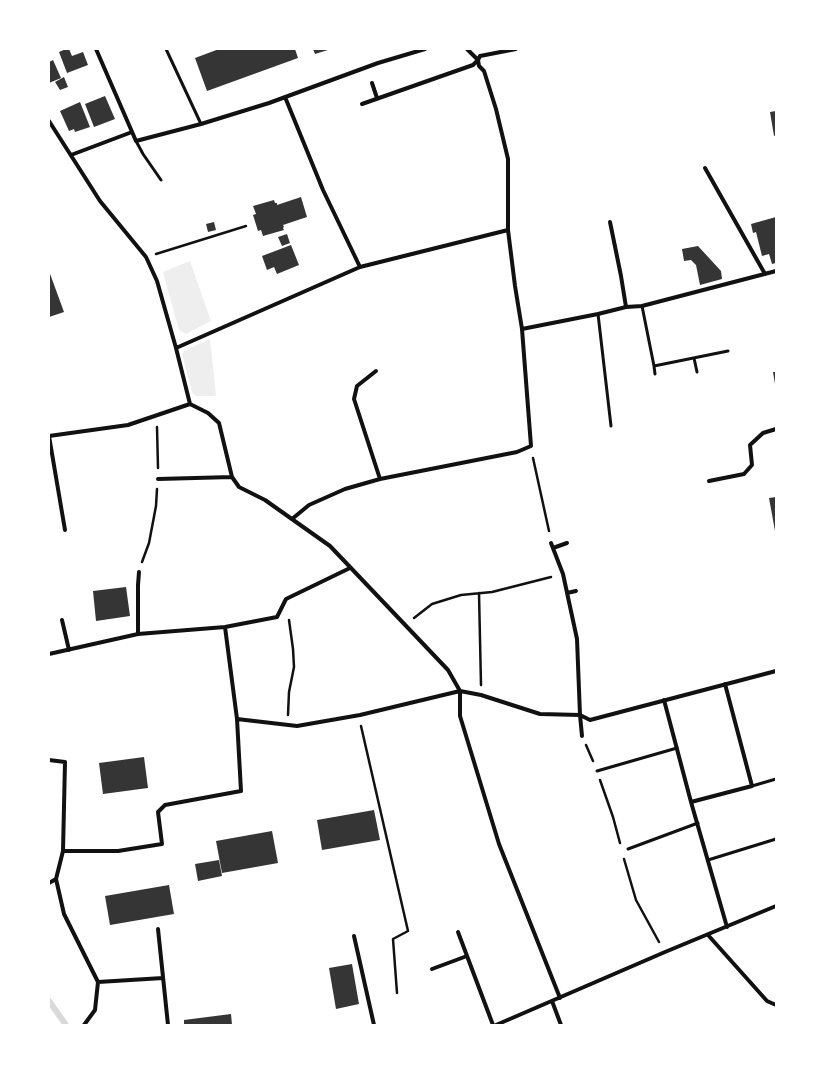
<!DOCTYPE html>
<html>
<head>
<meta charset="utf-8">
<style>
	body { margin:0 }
	#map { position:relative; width:825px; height:1074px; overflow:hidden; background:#fff; font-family:Mulish,sans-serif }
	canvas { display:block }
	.frame { position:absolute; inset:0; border:50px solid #fff; pointer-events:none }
</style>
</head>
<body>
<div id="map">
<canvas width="825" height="1074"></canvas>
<div class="frame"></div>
</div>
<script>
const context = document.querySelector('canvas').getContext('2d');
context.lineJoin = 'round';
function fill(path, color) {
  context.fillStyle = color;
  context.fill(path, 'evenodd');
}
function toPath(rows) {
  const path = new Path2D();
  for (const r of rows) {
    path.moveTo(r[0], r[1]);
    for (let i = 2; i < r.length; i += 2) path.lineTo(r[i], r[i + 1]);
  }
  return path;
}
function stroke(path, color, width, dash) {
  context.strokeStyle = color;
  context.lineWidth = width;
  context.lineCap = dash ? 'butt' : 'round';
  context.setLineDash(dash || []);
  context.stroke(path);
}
fill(toPath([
	[190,261,211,321,186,334,179,330,163,272],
	[210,339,216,396,196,396,192,392,182,354,184,351]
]), '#eee');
stroke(toPath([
	[49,1001,66,1025]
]), '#d9d9d9', 6);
fill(toPath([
	[66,49,69,49,72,56,83,52,88,65,67,73,59,52],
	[219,49,295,49,298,58,207,91,195,58],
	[313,49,331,49,315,54],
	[53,60,61,78,49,83,49,62],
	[64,77,68,87,60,90,55,82],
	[105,96,115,119,94,127,85,104],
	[80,102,90,127,75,132,74,129,69,131,60,111],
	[776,111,776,135,774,136,770,112],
	[301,197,307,217,283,225,284,227,283,228,284,230,263,236,261,230,258,231,253,215,256,214,253,206,274,200,275,203,277,203,277,205],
	[776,217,776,263,772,264,769,254,762,256,756,232,753,233,751,224],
	[214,222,216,230,208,232,206,224],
	[287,234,290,243,282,246,278,237],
	[291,245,299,265,277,274,274,267,267,270,262,256],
	[698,246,721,271,722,279,700,285,696,265,691,260,684,261,682,249],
	[49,271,64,312,49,317],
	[773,372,776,372,776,384,775,384],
	[776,497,776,531,775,531,769,498],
	[126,587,130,616,96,621,93,591],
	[144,757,148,788,103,794,99,763],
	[374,810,380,840,322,850,317,820],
	[272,831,278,863,222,873,216,841],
	[219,860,222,876,198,881,195,864],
	[169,885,174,914,110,925,105,896],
	[352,964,359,1004,336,1009,329,968],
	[231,1014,232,1025,184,1025,184,1020]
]), '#353535');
stroke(toPath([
	[156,254,246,226],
	[157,427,158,468],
	[533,458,549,531],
	[142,562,149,543,156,506,157,489],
	[479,593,481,685],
	[414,618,432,604,461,595,492,592,551,577],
	[288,715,289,692,294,667,293,649,289,620],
	[361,726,408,931,393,939,397,993],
	[586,745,593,761],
	[600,780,613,817,620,843],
	[624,859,636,900,659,942]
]), '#111', 2.5);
stroke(toPath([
	[166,49,201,124],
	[136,141,143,154,161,180],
	[642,306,654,366,728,351],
	[598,314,611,426],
	[694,358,697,372],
	[654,366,655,374],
	[597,771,677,748],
	[752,786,776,779],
	[628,849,698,823],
	[708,860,776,839]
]), '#111', 3);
stroke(toPath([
	[96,49,136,141,201,124,269,103,378,63,425,49],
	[372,83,377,98],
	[285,97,323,190,360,267],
	[362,104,473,65,478,60,480,56,516,49],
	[49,121,100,201,146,257,157,281,176,348,190,404],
	[71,155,132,132],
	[705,168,765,274],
	[610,222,621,276,626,307],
	[522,329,598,314,626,307,642,306,776,271],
	[176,348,360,267,508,230],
	[376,371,357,386,354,399,380,479],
	[49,436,128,425,190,404,208,413,219,423,232,477,239,487,265,500,330,546,448,670,460,691,460,716,499,844,560,998],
	[49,436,65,530],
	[158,479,232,477],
	[709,481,744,474,752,465,750,445,763,433,776,429],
	[292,519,309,505,345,489,380,479,517,452,531,446,522,329,515,286,508,230,508,159,496,109,484,71,479,66,478,60,467,49],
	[551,543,563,574,577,639,580,715,582,736],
	[553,548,567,543],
	[567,593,576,591],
	[62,620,69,650],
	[138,634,138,585,139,572],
	[49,654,138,634,225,627,277,617,286,599,350,568],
	[664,700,691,802,727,927],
	[237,719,297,726,360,715,460,691,481,695,540,714,580,715,590,720,776,671],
	[49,760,65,762,63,851,56,879,64,914,98,982,95,1010,84,1025],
	[691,802,752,786,725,684],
	[63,851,118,851,162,844,158,812,165,805,241,791,237,719,225,627],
	[49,883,56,879],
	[158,929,168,1025],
	[458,932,493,1025],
	[708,935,767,1001,776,1005],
	[354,936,374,1025],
	[432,969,467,956],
	[98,982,163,978],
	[552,1001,561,1025],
	[496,1025,665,952,776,906]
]), '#111', 4);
</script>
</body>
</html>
